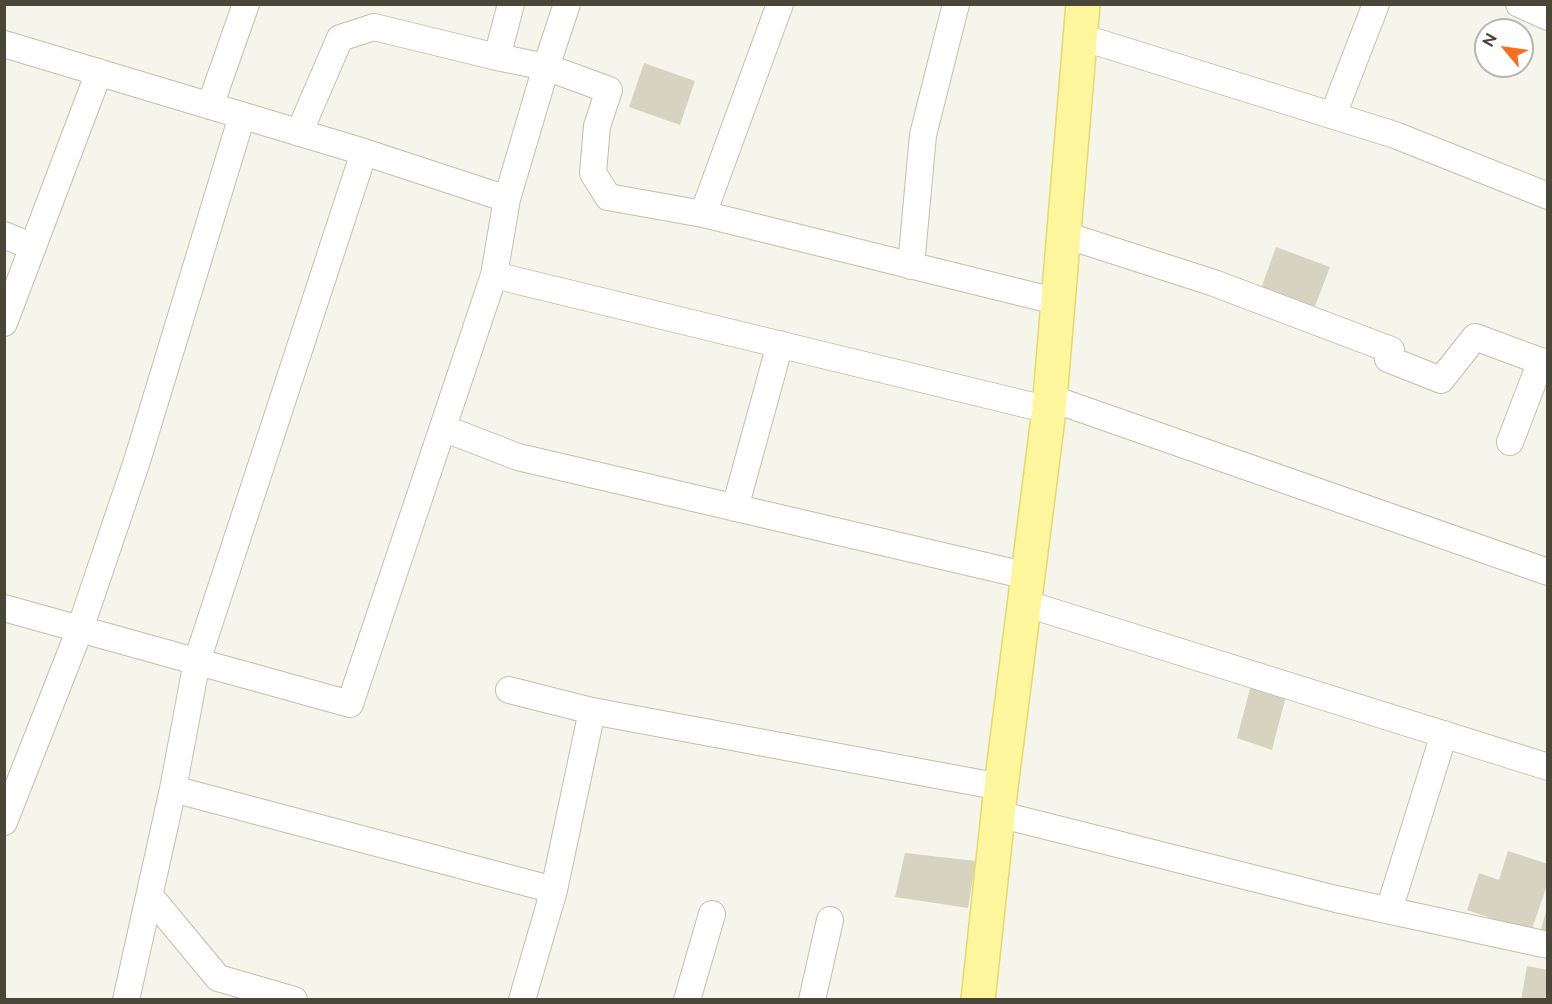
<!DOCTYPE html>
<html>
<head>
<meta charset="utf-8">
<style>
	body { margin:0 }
	#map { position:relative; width:1552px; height:1004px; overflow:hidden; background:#f6f5eb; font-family:Raleway,sans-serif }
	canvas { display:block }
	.frame { position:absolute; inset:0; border:6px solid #4a4739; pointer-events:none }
	.north { position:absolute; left:1474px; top:18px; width:60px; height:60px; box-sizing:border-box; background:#fff; border:2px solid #b7b5b0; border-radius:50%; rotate:299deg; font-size:16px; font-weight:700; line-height:24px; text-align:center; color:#4a4739 }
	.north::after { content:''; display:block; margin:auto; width:21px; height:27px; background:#f96d1f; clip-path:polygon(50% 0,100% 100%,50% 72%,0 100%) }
</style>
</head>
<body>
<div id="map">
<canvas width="1552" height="1004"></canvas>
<div class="frame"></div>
<div class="north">N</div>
</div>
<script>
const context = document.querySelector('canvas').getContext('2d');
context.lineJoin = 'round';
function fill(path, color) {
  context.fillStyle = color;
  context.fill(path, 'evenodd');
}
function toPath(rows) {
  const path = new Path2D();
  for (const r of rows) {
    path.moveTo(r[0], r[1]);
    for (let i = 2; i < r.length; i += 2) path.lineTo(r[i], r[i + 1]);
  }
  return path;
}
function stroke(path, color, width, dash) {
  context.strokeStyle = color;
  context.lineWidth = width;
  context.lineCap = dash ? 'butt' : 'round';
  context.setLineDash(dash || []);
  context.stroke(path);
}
fill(toPath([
	[644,63,695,81,680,125,629,107],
	[1276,247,1330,267,1312,314,1259,294],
	[1251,685,1286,696,1272,750,1237,738],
	[1508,851,1548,864,1548,882,1531,932,1467,910,1479,873,1499,880],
	[905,853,976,861,968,908,895,897],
	[1548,905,1548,934,1540,932],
	[1527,966,1548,970,1548,1000,1521,1000]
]), '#d7d3c1');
const minor = toPath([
	[567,4,546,67,609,90,597,126,593,173,608,197,703,214],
	[780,4,703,214,1059,302],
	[1519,4,1548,17],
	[1081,37,1395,135,1548,196],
	[4,44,364,152,507,199,494,275],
	[210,106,246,4],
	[1333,115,1376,4],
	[299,133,340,38,374,27,497,57],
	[364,152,197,661,173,789,554,890,522,1000],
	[507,199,546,67,497,57,511,4],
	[4,235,33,247],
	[1065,235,1214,283,1391,350,1388,359,1441,380,1475,337,1548,364],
	[911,266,923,135,956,4],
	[4,323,99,72],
	[1050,398,1548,572],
	[443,428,518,457,1028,576],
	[1510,442,1541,361],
	[735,508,780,344],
	[1024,603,1548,767],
	[4,608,350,704,494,275,1049,410],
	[509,690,592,711,1001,787],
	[998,814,1336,899,1548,945],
	[4,822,80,629,137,461,242,116],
	[554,890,592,711],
	[150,896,218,978,294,1000],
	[1389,910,1444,734],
	[126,1000,173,789],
	[687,1000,712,914],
	[812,1000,830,920]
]);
const major = toPath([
	[978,1000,1001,787,1049,410,1083,4]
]);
stroke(minor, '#c1bfae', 28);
stroke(major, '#e4d96b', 36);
stroke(minor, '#fff', 26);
stroke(major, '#fdf69c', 33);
</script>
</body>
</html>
